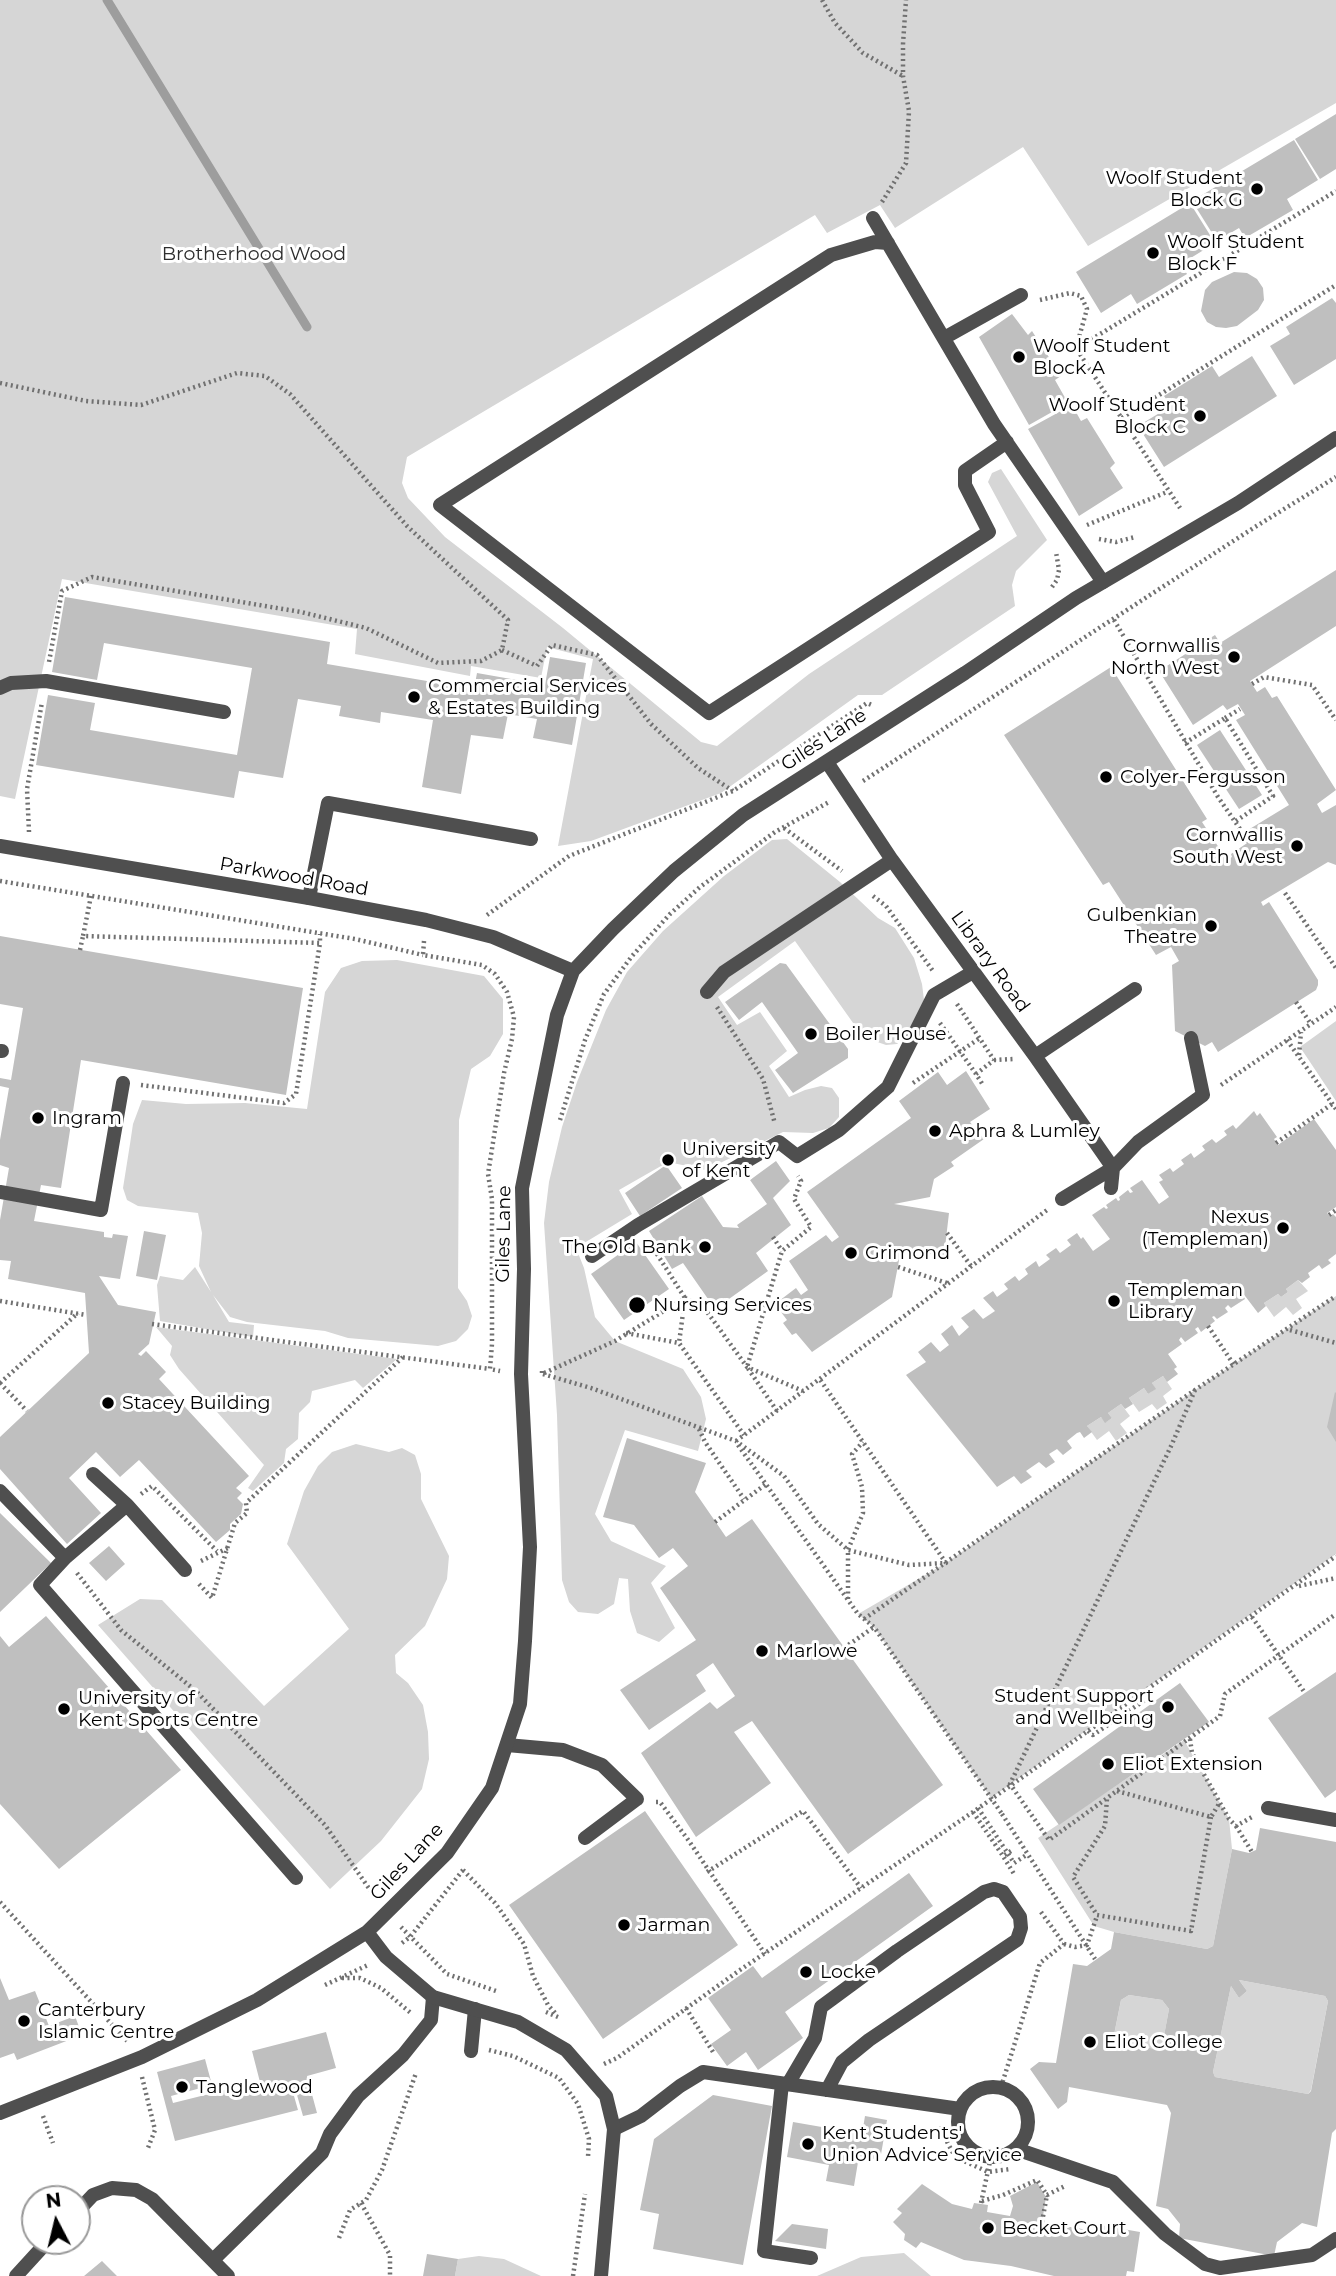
<!DOCTYPE html>
<html>
<head>
<meta charset="utf-8">
<style>
	body { margin:0 }
	#map { position:relative; width:1336px; height:2276px; overflow:hidden; background:#fff; font-family:Montserrat,sans-serif }
	canvas { display:block }
	.north { position:absolute; left:21px; top:2185px; width:70px; height:70px; box-sizing:border-box; background:#fff; border:2px solid #999; border-radius:50%; rotate:353deg; font-size:19px; font-weight:700; line-height:28px; text-align:center; color:#000 }
	.north::after { content:''; display:block; margin:auto; width:24px; height:32px; background:#000; clip-path:polygon(50% 0,100% 100%,50% 72%,0 100%) }
</style>
</head>
<body>
<div id="map">
<canvas width="1336" height="2276"></canvas>
<div class="north">N</div>
</div>
<script>
const context = document.querySelector('canvas').getContext('2d');
context.lineJoin = 'round';
function fill(path, color) {
  context.fillStyle = color;
  context.fill(path, 'evenodd');
}
function toPath(rows) {
  const path = new Path2D();
  for (const r of rows) {
    if (r.length === 3) {
      path.moveTo(r[0] + r[2], r[1]);
      path.arc(r[0], r[1], r[2], 0, 2 * Math.PI);
      continue;
    }
    path.moveTo(r[0], r[1]);
    for (let i = 2; i < r.length; i += 2) path.lineTo(r[i], r[i + 1]);
  }
  return path;
}
function stroke(path, color, width, dash) {
  context.strokeStyle = color;
  context.lineWidth = width;
  context.lineCap = dash ? 'butt' : 'round';
  context.setLineDash(dash || []);
  context.stroke(path);
}
function label(font, color, halo, rows, align = 'center') {
  context.font = font + ' Montserrat,sans-serif';
  context.lineWidth = 6;
  context.setLineDash([]);
  context.textBaseline = 'middle';
  context.strokeStyle = halo;
  context.fillStyle = color;
  for (const [text, x, y, turn = 0] of rows) {
    context.save();
    context.translate(x, y);
    context.rotate((+turn || 0) * Math.PI / 180);
    context.textAlign = isNaN(turn) ? turn : align;
    if (halo) context.strokeText(text, 0, 0);
    context.fillText(text, 0, 0);
    context.restore();
  }
}
fill(toPath([
	[0,0,1336,0,1336,103,1088,246,1023,147,895,228,880,205,827,233,815,215,407,457,402,483,408,498,445,537,563,628,701,742,717,746,809,674,1017,536,988,482,992,473,1001,469,1047,540,1016,571,1012,585,1015,606,882,695,858,695,721,793,591,841,558,846,593,659,547,647,541,678,471,666,470,676,355,654,357,629,62,579,15,799,0,796],
	[787,839,840,882,878,918,895,928,914,958,922,984,924,1000,908,1034,897,1044,886,1045,863,1037,795,941,718,997,737,1025,760,1012,787,1051,769,1066,789,1097,805,1090,821,1086,832,1088,839,1098,839,1117,829,1128,813,1133,783,1132,706,1170,668,1162,619,1190,632,1214,576,1248,584,1268,595,1317,615,1341,683,1369,701,1397,706,1419,698,1451,625,1430,595,1514,611,1541,666,1566,651,1583,675,1628,659,1642,637,1633,630,1611,628,1579,619,1578,614,1604,598,1614,578,1612,569,1602,562,1580,557,1415,544,1223,549,1182,562,1127,577,1082,606,1010,627,972,663,931,724,876,772,840],
	[397,960,484,976,503,999,503,1034,490,1056,471,1069,459,1120,458,1288,467,1301,472,1316,468,1329,456,1341,438,1346,348,1338,325,1331,247,1322,230,1317,213,1295,229,1322,254,1325,253,1337,160,1321,157,1285,160,1276,183,1280,195,1267,211,1292,199,1266,202,1233,198,1213,138,1206,127,1200,123,1188,130,1144,133,1124,142,1100,186,1104,245,1103,307,1109,325,992,341,968,362,961],
	[1336,1021,1336,1101,1300,1047],
	[1298,1280,1308,1291,1296,1299,1302,1308,1293,1315,1286,1307,1274,1317,1264,1303,1278,1294,1281,1297,1288,1292,1286,1289],
	[1336,1296,1336,1554,991,1798,874,1627,858,1614,946,1563,1195,1390],
	[156,1327,397,1359,363,1388,355,1380,312,1391,310,1402,299,1413,298,1439,286,1449,284,1463,253,1491,248,1488,264,1465,179,1369,170,1355,172,1346],
	[1163,1376,1172,1389,1163,1396,1167,1403,1157,1410,1152,1404,1139,1412,1129,1398,1144,1388,1148,1394,1155,1389,1152,1383],
	[1121,1404,1130,1416,1120,1424,1127,1433,1116,1441,1109,1431,1097,1440,1087,1426,1101,1417,1106,1422,1112,1418,1108,1413],
	[356,1444,389,1452,402,1448,415,1455,421,1474,421,1499,449,1556,447,1579,425,1626,395,1655,396,1673,408,1683,423,1705,428,1732,429,1759,422,1789,381,1841,330,1889,98,1625,140,1599,162,1600,264,1706,349,1629,287,1544,304,1491,318,1466,332,1452],
	[1184,1740,1229,1819,1232,1849,1213,1946,1207,1949,1114,1932,1094,1926,1038,1838],
	[1239,1980,1325,1996,1328,2001,1311,2090,1308,2094,1215,2077,1213,2072,1231,1986,1239,1998,1247,1991],
	[1129,1995,1162,2000,1169,2009,1163,2041,1155,2049,1121,2042,1114,2035,1121,2000],
	[904,2253,931,2276,817,2276,861,2257],
	[479,2256,504,2259,541,2276,455,2276,458,2259]
]), '#d6d6d6');
stroke(toPath([
	[107,0,307,327]
]), '#9d9d9d', 9);
fill(toPath([
	[1336,114,1336,169,1320,179,1295,139],
	[1294,140,1318,180,1287,199,1293,210,1245,238,1239,228,1217,241,1192,201],
	[1190,203,1215,243,1181,264,1187,274,1137,304,1131,294,1101,313,1076,272],
	[1234,272,1247,273,1257,279,1263,288,1264,300,1258,310,1237,326,1226,328,1216,327,1207,322,1201,311,1205,290,1212,282],
	[1332,298,1336,303,1336,359,1294,385,1270,346,1290,334,1286,327],
	[1012,314,1028,335,1032,331,1061,376,1055,380,1068,403,1029,425,979,337],
	[1252,356,1277,396,1164,467,1138,426,1171,406,1164,396,1212,366,1219,377],
	[1072,405,1081,421,1087,418,1115,463,1110,468,1123,488,1079,516,1028,429],
	[1336,570,1336,626,1250,681,1257,692,1265,687,1272,698,1277,696,1336,790,1317,804,1322,813,1336,805,1336,865,1328,862,1261,902,1263,906,1269,902,1318,980,1318,985,1316,990,1218,1052,1212,1042,1205,1046,1175,1031,1172,965,1179,961,1171,947,1156,955,1109,882,1103,885,1004,735,1111,667,1207,819,1202,822,1227,860,1232,857,1231,854,1253,839,1248,830,1289,805,1236,720,1245,715,1238,704,1227,710,1223,705,1193,725,1159,671,1215,635,1220,643],
	[65,597,330,642,327,664,474,689,477,673,545,685,550,657,586,663,572,745,533,738,537,719,508,714,503,739,471,735,461,794,422,787,433,720,381,712,380,723,339,716,341,706,298,699,283,778,239,771,234,798,36,765,48,695,95,703,90,730,237,755,252,668,104,643,97,680,52,672],
	[1220,730,1262,795,1239,809,1197,745],
	[0,936,303,988,286,1095,81,1060,61,1188,41,1185,34,1221,104,1232,104,1237,112,1238,113,1234,128,1236,120,1279,99,1276,118,1305,156,1312,149,1344,138,1354,141,1356,146,1351,166,1372,159,1379,249,1476,236,1488,242,1493,237,1498,243,1504,241,1514,230,1524,230,1530,216,1542,139,1460,120,1477,96,1452,69,1478,101,1513,67,1544,0,1469,0,1437,89,1353,85,1293,8,1279,11,1261,0,1260,0,1220,9,1168,0,1165,0,1140,9,1088,0,1086,0,1078,11,1080,23,1008,0,1004],
	[780,963,786,964,848,1049,848,1058,793,1093,775,1070,798,1053,762,1002,739,1020,725,1002],
	[966,1071,990,1109,970,1122,984,1139,951,1162,954,1166,934,1179,930,1197,894,1204,949,1213,944,1256,901,1250,892,1297,812,1352,796,1333,792,1335,783,1323,787,1320,775,1304,796,1288,801,1295,808,1290,789,1261,826,1235,832,1242,839,1237,807,1192,911,1118,899,1101,938,1072,947,1085],
	[1254,1111,1257,1116,1260,1113,1277,1137,1274,1139,1278,1145,1314,1119,1336,1150,1336,1207,1327,1213,1330,1216,1333,1214,1336,1217,1336,1254,1328,1260,1331,1263,1322,1269,1319,1265,1308,1273,1310,1277,1302,1283,1298,1280,1286,1289,1288,1292,1281,1297,1278,1294,1264,1303,1266,1306,1258,1313,1239,1288,1245,1299,1231,1308,1228,1305,1225,1308,1228,1312,1217,1319,1214,1316,1212,1317,1215,1321,1201,1332,1198,1327,1195,1329,1198,1333,1185,1342,1181,1337,1179,1340,1182,1344,1168,1354,1177,1367,1174,1369,1178,1374,1167,1382,1163,1376,1152,1383,1156,1389,1148,1394,1144,1388,1129,1398,1133,1404,1125,1409,1121,1404,1108,1413,1112,1418,1105,1423,1101,1417,1087,1426,1092,1432,1084,1438,1080,1432,1077,1433,1067,1441,1072,1448,1063,1455,1057,1449,1049,1454,1055,1462,1046,1468,1039,1462,1026,1471,1032,1477,1021,1484,1014,1476,997,1487,906,1375,926,1362,918,1352,931,1342,940,1352,949,1345,941,1334,952,1325,959,1336,969,1327,961,1318,974,1309,983,1319,995,1311,983,1298,993,1291,997,1297,1008,1289,1004,1284,1015,1276,1019,1281,1028,1274,1025,1269,1036,1261,1039,1267,1050,1259,1046,1255,1056,1248,1060,1253,1071,1245,1067,1240,1077,1233,1081,1239,1083,1237,1093,1251,1110,1239,1092,1215,1104,1207,1106,1209,1108,1208,1106,1205,1116,1198,1118,1201,1120,1200,1119,1197,1128,1190,1130,1193,1133,1192,1130,1188,1142,1180,1159,1204,1169,1197,1159,1182,1163,1180,1159,1175,1170,1168,1173,1172,1184,1164,1181,1160,1191,1153,1194,1158,1205,1150,1202,1146,1212,1139,1216,1143,1227,1135,1224,1131,1233,1125,1236,1129],
	[776,1161,790,1181,773,1198,791,1225,756,1253,768,1271,715,1309,683,1263,672,1269,649,1231,702,1196,723,1227,739,1228,737,1225,767,1204,750,1180],
	[666,1165,682,1188,640,1216,625,1193],
	[144,1231,166,1235,157,1280,136,1276],
	[636,1242,669,1289,624,1320,591,1274],
	[1335,1392,1336,1393,1336,1442,1327,1427],
	[627,1438,706,1463,695,1492,726,1537,752,1519,943,1785,848,1854,752,1721,734,1732,771,1783,696,1837,641,1753,710,1702,717,1709,735,1696,713,1663,696,1675,706,1691,649,1730,620,1690,696,1640,660,1588,688,1566,673,1548,659,1558,634,1525,603,1517],
	[0,1513,51,1563,0,1612],
	[109,1546,125,1564,106,1581,89,1563],
	[46,1616,181,1770,59,1869,0,1804,0,1636,9,1647],
	[1336,1672,1336,1790,1325,1798,1268,1718],
	[1180,1683,1209,1722,1059,1825,1033,1789],
	[645,1811,738,1945,603,2039,509,1905],
	[1260,1828,1336,1842,1336,2129,1332,2133,1317,2227,1302,2223,1277,2242,1274,2256,1179,2238,1180,2224,1168,2209,1156,2206,1171,2113,1167,2105,1069,2087,1067,2102,1058,2109,1030,2069,1039,2062,1056,2063,1073,1964,1087,1966,1111,1949,1114,1932,1207,1949,1213,1946,1232,1849,1249,1853,1256,1850],
	[1239,1980,1325,1996,1328,2001,1311,2091,1308,2094,1215,2077,1213,2072,1231,1986,1239,1998,1247,1991],
	[1129,1995,1162,2000,1169,2009,1163,2041,1155,2049,1121,2042,1114,2035,1121,2000],
	[909,1873,933,1906,785,2012,803,2038,758,2070,746,2052,727,2066,711,2044,731,2030,708,1998,753,1966,762,1978],
	[0,1978,9,2000,35,1991,49,2026,75,2016,82,2035,17,2060,14,2053,0,2058],
	[326,2032,336,2068,307,2076,317,2113,303,2116,295,2088,292,2089,298,2110,175,2141,157,2072,205,2059,212,2085,171,2096,173,2103,233,2088,235,2097,277,2086,276,2082,261,2086,252,2051],
	[713,2095,772,2106,743,2265,653,2249,659,2214,640,2210,654,2139],
	[865,2116,887,2120,880,2160,859,2156,854,2186,826,2181,829,2165,787,2157,793,2122,862,2134],
	[1037,2182,1046,2197,1042,2222,1099,2232,1100,2225,1140,2232,1134,2272,1127,2271,1126,2276,1054,2276,1011,2266,964,2260,921,2242,916,2248,904,2240,905,2234,893,2222,902,2213,897,2209,922,2184,952,2204,972,2209,974,2203,988,2205,987,2212,1010,2216,1013,2206,1010,2196],
	[792,2224,828,2229,826,2249,775,2241],
	[427,2254,458,2259,455,2276,423,2276],
	[102,2261,117,2276,84,2276]
]), '#bfbfbf');
stroke(toPath([
	[822,0,835,23,863,53,903,76],
	[882,202,906,163,909,111,903,76,903,44,906,0],
	[1040,300,1070,293,1081,296,1087,309,1076,348,1182,511],
	[1077,348,1336,191],
	[0,383,86,401,141,405,237,373,265,376,290,394,407,526,508,620,502,650,481,661,438,663,366,628,301,612,92,577,62,591,49,662],
	[1122,418,1336,285],
	[1087,525,1167,492],
	[1099,539,1116,542,1135,537],
	[1052,587,1057,580,1059,570,1056,552],
	[1114,620,1218,797,1249,842],
	[502,650,537,666,552,645,597,655,651,724,698,768,733,791],
	[1252,684,1264,677,1312,685,1336,720],
	[1225,718,1240,709],
	[1185,743,1225,718,1273,796,1236,821],
	[863,781,1255,527,1336,477],
	[784,828,842,871],
	[29,832,27,789,42,702],
	[0,881,355,939,423,955],
	[1285,893,1336,968],
	[91,896,83,936,320,943,320,934],
	[873,896,886,906,933,971],
	[487,915,569,856,733,791,867,703,874,706],
	[424,941,423,955,482,965,495,974,507,992,514,1017,512,1039,504,1073,488,1174,492,1199,492,1344,490,1369,500,1371],
	[80,950,83,936],
	[1296,1002,1311,1024],
	[957,1004,994,1060,976,1074,983,1085],
	[717,1007,763,1079,775,1124],
	[940,1023,976,1074],
	[1287,1040,1336,1109],
	[1299,1055,1301,1032],
	[994,1060,1013,1059],
	[913,1083,980,1038],
	[141,1085,284,1103,296,1094,320,943],
	[1221,1085,1336,1007],
	[560,1120,585,1040,604,994,632,956,670,914,700,887,775,832,829,802],
	[1276,1143,1332,1104],
	[1329,1215,1336,1210],
	[947,1233,971,1266],
	[773,1237,782,1251],
	[648,1240,685,1298,679,1343],
	[898,1267,947,1283],
	[0,1301,86,1315],
	[152,1324,490,1369],
	[1208,1326,1234,1365],
	[1290,1330,1336,1343],
	[626,1333,679,1343,744,1435],
	[542,1371,542,1374,615,1341,685,1298,705,1309,747,1367,803,1391],
	[543,1374,591,1388,736,1441,784,1476,818,1524,848,1550,909,1565,946,1563,819,1378],
	[0,1383,78,1313],
	[0,1383,27,1411],
	[777,1411,747,1367,782,1251,811,1227,794,1199,801,1181,798,1176],
	[699,1429,705,1442,744,1499],
	[736,1441,1047,1210],
	[738,1445,858,1614,874,1627,1002,1814],
	[141,1494,152,1486,217,1551],
	[715,1522,766,1484],
	[201,1561,228,1548],
	[77,1573,121,1630,196,1691,325,1825,375,1897],
	[199,1584,212,1598,235,1523,247,1513,246,1503,403,1357],
	[1299,1586,1336,1578],
	[848,1599,848,1550,863,1513,862,1487,852,1454,863,1442],
	[864,1619,1195,1390,1336,1296],
	[844,1648,874,1627],
	[1088,1731,1093,1735,1148,1698,1153,1703],
	[1190,1739,1192,1753,1229,1819,1236,1826,1252,1817],
	[1117,1791,1211,1817,1220,1802],
	[1106,1799,1049,1840,1010,1784,1172,1444,1195,1390],
	[656,1802,660,1802,689,1841,765,1954],
	[973,1812,1003,1856],
	[1211,1817,1191,1931,1097,1915,1073,1877,1105,1826,1107,1798,1220,1716,1225,1694,1336,1614],
	[1236,1826,1252,1852],
	[1011,1851,1003,1856,1014,1874],
	[463,1870,495,1903,524,1944,533,1976,548,2005,557,2015],
	[707,1872,803,1811,861,1888],
	[0,1902,127,2041],
	[401,1927,447,1974,496,1991],
	[402,1943,410,1937,463,1870],
	[1064,1944,1075,1947,1087,1945,1097,1916],
	[342,1978,360,1978,381,1988,412,2014],
	[325,1985,368,1965],
	[686,2008,713,2052],
	[546,2012,558,2017],
	[489,2050,513,2056,559,2078,578,2104,589,2139,588,2157],
	[604,2064,617,2058,740,1970,973,1812,1336,1556],
	[142,2077,155,2130,148,2148],
	[1001,2087,1040,1963,1064,1944,1041,1912],
	[43,2116,53,2143],
	[939,2127,953,2153,964,2161,988,2172,1011,2169],
	[982,2201,1003,2195,1037,2180,1047,2195,1065,2186],
	[361,2203,390,2255,390,2276],
	[981,2203,991,2157],
	[1042,2222,1047,2195],
	[339,2238,350,2210,366,2200,382,2170,416,2073],
	[68,2250,77,2241],
	[573,2276,585,2194]
]), '#717171', 4.5, [2, 3.5]);
stroke(toPath([
	[873,218,994,424,1103,582],
	[888,243,875,242,831,255,440,505,709,713,989,532,965,485,965,471,1007,442],
	[944,338,1021,295],
	[0,688,11,683,46,681,224,712],
	[827,762,892,860,1035,1056,1113,1168,1111,1188],
	[309,898,328,803,531,839],
	[707,992,724,972,892,860],
	[0,1051,2,1051],
	[1035,1056,1135,989],
	[0,1192,101,1210,123,1083],
	[1062,1199,1113,1168,1138,1142,1203,1095,1191,1038],
	[592,1256,638,1225,779,1142,797,1156,839,1130,888,1087,934,995,973,972],
	[93,1474,127,1505],
	[0,1491,65,1558],
	[185,1570,127,1505,65,1558,40,1585,296,1878],
	[507,1745,563,1750,602,1765,637,1799,585,1838],
	[1268,1808,1336,1820],
	[471,2051,475,2009],
	[782,2084,764,2251,811,2258],
	[788,2084,815,2038,821,2007,897,1951,984,1892,994,1889,1003,1892,1020,1917,1021,1928,1017,1940,869,2040,842,2062,827,2090],
	[993,2122,35],
	[614,2129,641,2116,680,2086,703,2072,960,2109],
	[1016,2149,1113,2182,1165,2234,1205,2264,1220,2268,1312,2255,1336,2239],
	[77,2212,93,2195,112,2188,136,2190,152,2199,228,2276],
	[213,2260,322,2153,330,2134,358,2096,403,2055,431,2020,433,1997],
	[16,2276,48,2241]
]), '#4f4f4f', 14);
stroke(toPath([
	[0,846,309,898,426,920,493,937,573,971],
	[367,1932,386,1957,433,1997,518,2022,566,2050,606,2096,614,2129,601,2276],
	[0,2113,142,2057,257,2000,367,1932,447,1853,492,1788,520,1704,525,1641,530,1547,521,1374,524,1269,522,1188,557,1015,573,971,613,929,674,871,743,815,965,673,1076,598,1238,503,1336,438]
]), '#4f4f4f', 14);
stroke(toPath([
	[1252,1617,1305,1693],
	[978,1808,1014,1863,1028,1854],
	[1002,1814,1095,1959]
]), '#717171', 4.5, [2, 3.5]);
for (const [x, y, r, color] of [
	[1257,189,7,"#000"],
	[1153,253,7,"#000"],
	[1019,357,7,"#000"],
	[1200,416,7,"#000"],
	[1234,657,7,"#000"],
	[414,697,7,"#000"],
	[1106,777,7,"#000"],
	[1297,846,7,"#000"],
	[1211,926,7,"#000"],
	[811,1034,7,"#000"],
	[38,1118,7,"#000"],
	[935,1131,7,"#000"],
	[668,1160,7,"#000"],
	[1283,1228,7,"#000"],
	[705,1247,7,"#000"],
	[851,1253,7,"#000"],
	[1114,1301,7,"#000"],
	[637,1305,9,"#000"],
	[108,1403,7,"#000"],
	[762,1651,7,"#000"],
	[1168,1707,7,"#000"],
	[64,1709,7,"#000"],
	[1108,1764,7,"#000"],
	[624,1925,7,"#000"],
	[806,1972,7,"#000"],
	[24,2021,7,"#000"],
	[1090,2042,7,"#000"],
	[182,2087,7,"#000"],
	[808,2144,7,"#000"],
	[988,2228,7,"#000"]
]) {
  const dot = new Path2D();
  dot.arc(x, y, r, 0, 2 * Math.PI);
  context.fillStyle = color;
  context.fill(dot);
  stroke(dot, '#fff', 2.5);
}
label('19px', '#000', '#fff', [
	["Woolf Student",1243,178,"right"],
	["Block G",1243,200,"right"],
	["Woolf Student",1167,242],
	["Block F",1167,264],
	["Woolf Student",1033,346],
	["Block A",1033,368],
	["Woolf Student",1186,405,"right"],
	["Block C",1186,427,"right"],
	["Cornwallis",1220,646,"right"],
	["North West",1220,668,"right"],
	["Commercial Services",428,686],
	["& Estates Building",428,708],
	["Colyer-Fergusson",1120,777],
	["Cornwallis",1283,835,"right"],
	["South West",1283,857,"right"],
	["Gulbenkian",1197,915,"right"],
	["Theatre",1197,937,"right"],
	["Boiler House",825,1034],
	["Ingram",52,1118],
	["Aphra & Lumley",949,1131],
	["University",682,1149],
	["of Kent",682,1171],
	["Nexus",1269,1217,"right"],
	["(Templeman)",1269,1239,"right"],
	["The Old Bank",691,1247,"right"],
	["Grimond",865,1253],
	["Templeman",1128,1290],
	["Library",1128,1312],
	["Nursing Services",653,1305],
	["Stacey Building",122,1403],
	["Marlowe",776,1651],
	["Student Support",1154,1696,"right"],
	["and Wellbeing",1154,1718,"right"],
	["University of",78,1698],
	["Kent Sports Centre",78,1720],
	["Eliot Extension",1122,1764],
	["Jarman",638,1925],
	["Locke",820,1972],
	["Canterbury",38,2010],
	["Islamic Centre",38,2032],
	["Eliot College",1104,2042],
	["Tanglewood",196,2087],
	["Kent Students'",822,2133],
	["Union Advice Service",822,2155],
	["Becket Court",1002,2228]
], 'left');
label('19px', '#2d2d2d', '#fff', [
	["Brotherhood Wood",254,254]
]);
label('19px', '#000', '#fff', [
	["Giles Lane",824,740,-33],
	["Parkwood Road",294,877,10],
	["Library Road",990,962,54],
	["Giles Lane",504,1234,-89],
	["Giles Lane",407,1862,-47]
]);
</script>
</body>
</html>
